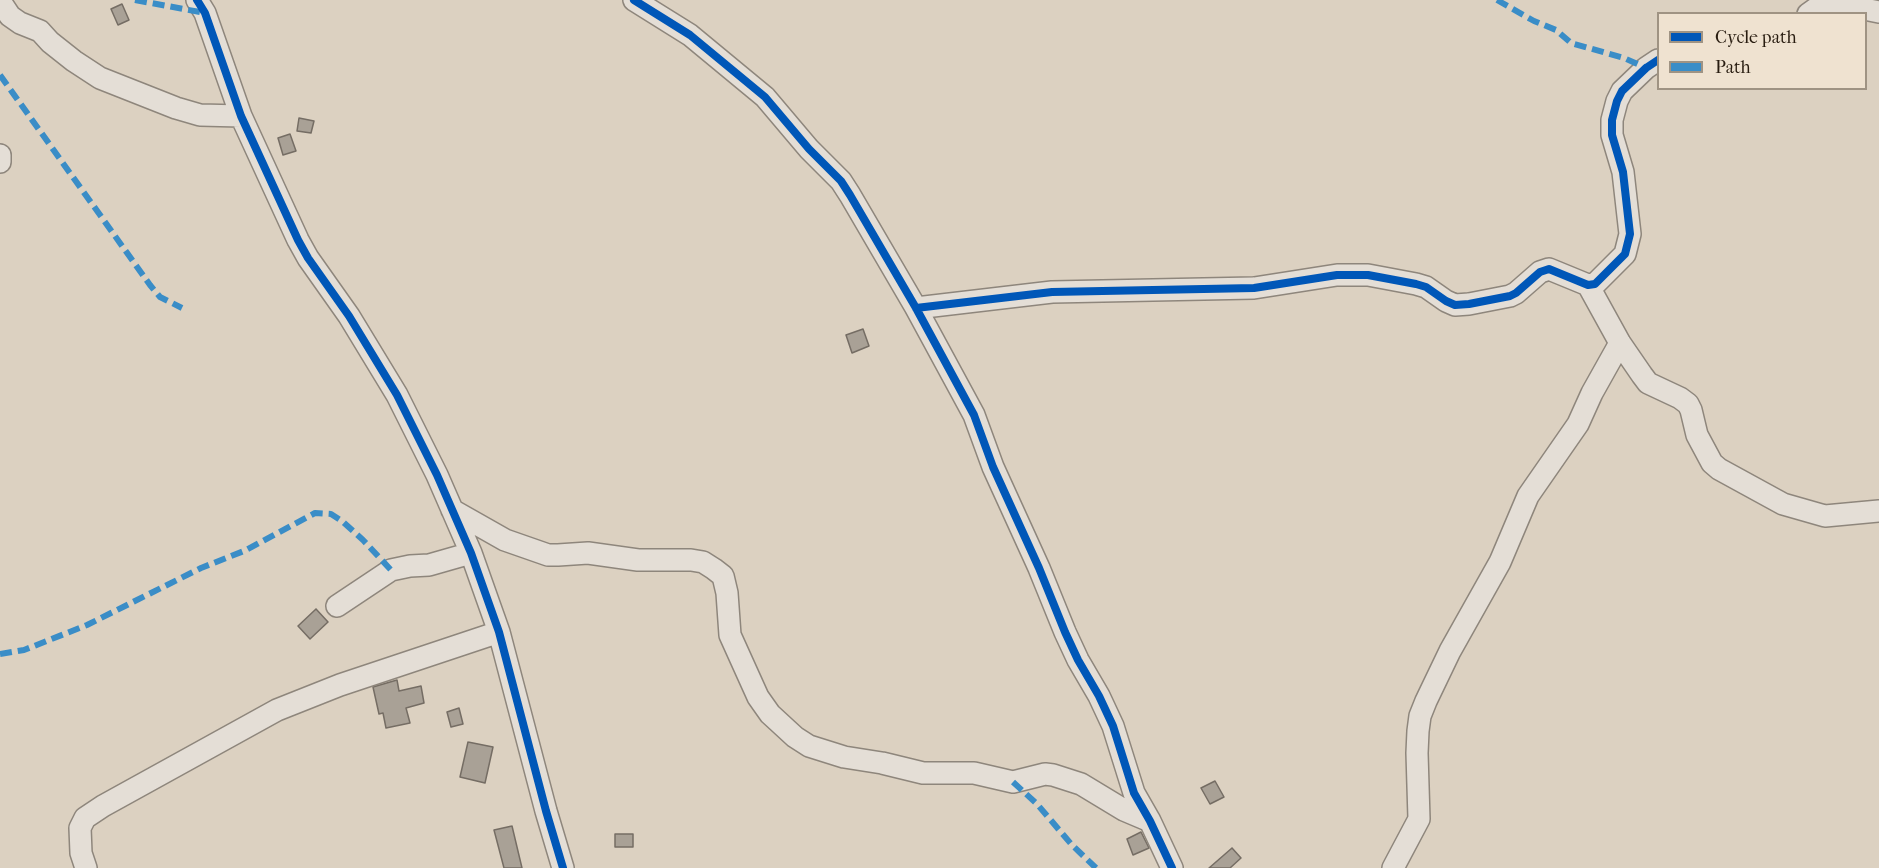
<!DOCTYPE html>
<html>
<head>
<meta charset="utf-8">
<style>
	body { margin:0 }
	#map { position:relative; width:1879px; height:868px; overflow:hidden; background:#dcd1c1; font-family:"IM FELL French Canon",serif }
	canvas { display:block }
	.legend { position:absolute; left:1657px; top:12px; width:210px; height:78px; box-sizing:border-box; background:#efe2d0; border:2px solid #9f9383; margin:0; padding:8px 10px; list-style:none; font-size:18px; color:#281c10 }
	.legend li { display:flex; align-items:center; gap:12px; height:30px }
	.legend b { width:30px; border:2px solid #9f9383 }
</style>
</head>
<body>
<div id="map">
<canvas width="1879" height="868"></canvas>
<ul class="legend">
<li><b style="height:8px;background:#0057b8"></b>Cycle path</li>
<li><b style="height:8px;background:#3a8dc7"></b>Path</li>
</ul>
</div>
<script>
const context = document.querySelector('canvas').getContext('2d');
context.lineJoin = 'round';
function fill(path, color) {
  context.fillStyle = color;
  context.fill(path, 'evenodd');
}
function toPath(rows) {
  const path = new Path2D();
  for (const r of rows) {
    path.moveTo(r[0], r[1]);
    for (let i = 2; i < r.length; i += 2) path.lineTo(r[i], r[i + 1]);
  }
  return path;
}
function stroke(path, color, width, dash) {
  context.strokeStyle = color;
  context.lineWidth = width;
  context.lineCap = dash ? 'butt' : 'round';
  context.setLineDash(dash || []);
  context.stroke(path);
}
const building = toPath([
	[122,4,129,20,118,25,111,9,122,4],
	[299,118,314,121,311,133,297,131,299,118],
	[290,134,296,151,283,155,278,138,290,134],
	[863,329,869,346,852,353,846,335,863,329],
	[316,609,328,622,310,639,298,626,316,609],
	[397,680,399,691,421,686,424,703,406,708,410,723,386,728,383,713,379,714,373,687,397,680],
	[459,708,463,724,451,727,447,712,459,708],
	[468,742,493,747,485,783,460,777,468,742],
	[1215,781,1224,797,1210,804,1201,788,1215,781],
	[512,826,522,868,504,868,494,830,512,826],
	[1141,832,1149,848,1133,855,1127,839,1141,832],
	[615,834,633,834,633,847,615,847,615,834],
	[1232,848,1241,858,1230,868,1209,868,1232,848]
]);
fill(building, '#a9a196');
stroke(building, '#756d64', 1.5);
const minor = toPath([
	[197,0,205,13,241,116,298,240,308,258,349,316,397,395,437,475,471,553,499,632,546,811,563,868],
	[634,0,690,35,765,97,809,149,841,181,850,195,916,308,974,415,993,467,1039,568,1065,632,1078,660,1099,696,1113,726,1134,793,1150,821,1172,868],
	[0,1,10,16,20,23,40,31,50,42,74,61,100,78,176,108,200,115,241,116],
	[1808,14,1818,7,1826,5,1854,7,1879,12],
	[0,155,0,162],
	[1588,285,1620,343,1642,375,1648,383,1680,398,1688,404,1691,410,1697,435,1712,463,1719,469,1783,504,1825,516,1879,511],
	[916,308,1052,292,1254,288,1337,275,1368,275,1416,284,1426,287,1446,301,1455,305,1469,304,1510,296,1516,293,1540,272,1549,269,1588,285,1595,284,1625,254,1630,234,1623,172,1612,135,1612,120,1617,101,1622,91,1646,68,1658,60],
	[452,510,505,540,548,555,558,555,588,553,638,560,691,560,703,562,714,569,723,576,727,593,730,635,758,697,770,714,795,737,809,746,844,757,882,763,923,773,974,773,1013,782,1045,774,1053,775,1081,784,1124,810,1150,821],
	[337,606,391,570,410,566,429,565,471,553],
	[86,868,81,853,80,828,85,818,103,806,277,710,340,685,499,632],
	[1393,868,1419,819,1417,753,1418,731,1420,716,1426,701,1450,651,1500,562,1528,496,1578,424,1592,393,1620,343]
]);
stroke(minor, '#8e867c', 24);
stroke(minor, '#e4ded6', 21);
stroke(toPath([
	[135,0,205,13],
	[1497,0,1534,21,1556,30,1571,43,1624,58,1646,68],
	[0,75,150,285,160,297,182,308],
	[0,654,24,650,87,625,201,568,244,551,315,513,331,514,342,521,363,540,391,570],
	[1013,782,1037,804,1072,845,1096,868]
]), '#3a8dc7', 6, [12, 6]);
stroke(toPath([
	[197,0,205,13,241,116,298,240,308,258,349,316,397,395,437,475,471,553,499,632,546,811,563,868],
	[634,0,690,35,765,97,809,149,841,181,850,195,916,308,974,415,993,467,1039,568,1065,632,1078,660,1099,696,1113,726,1134,793,1150,821,1172,868],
	[916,308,1052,292,1254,288,1337,275,1368,275,1416,284,1426,287,1446,301,1455,305,1469,304,1510,296,1516,293,1540,272,1549,269,1588,285,1595,284,1625,254,1630,234,1623,172,1612,135,1612,120,1617,101,1622,91,1646,68,1658,60]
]), '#0057b8', 8);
</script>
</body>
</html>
